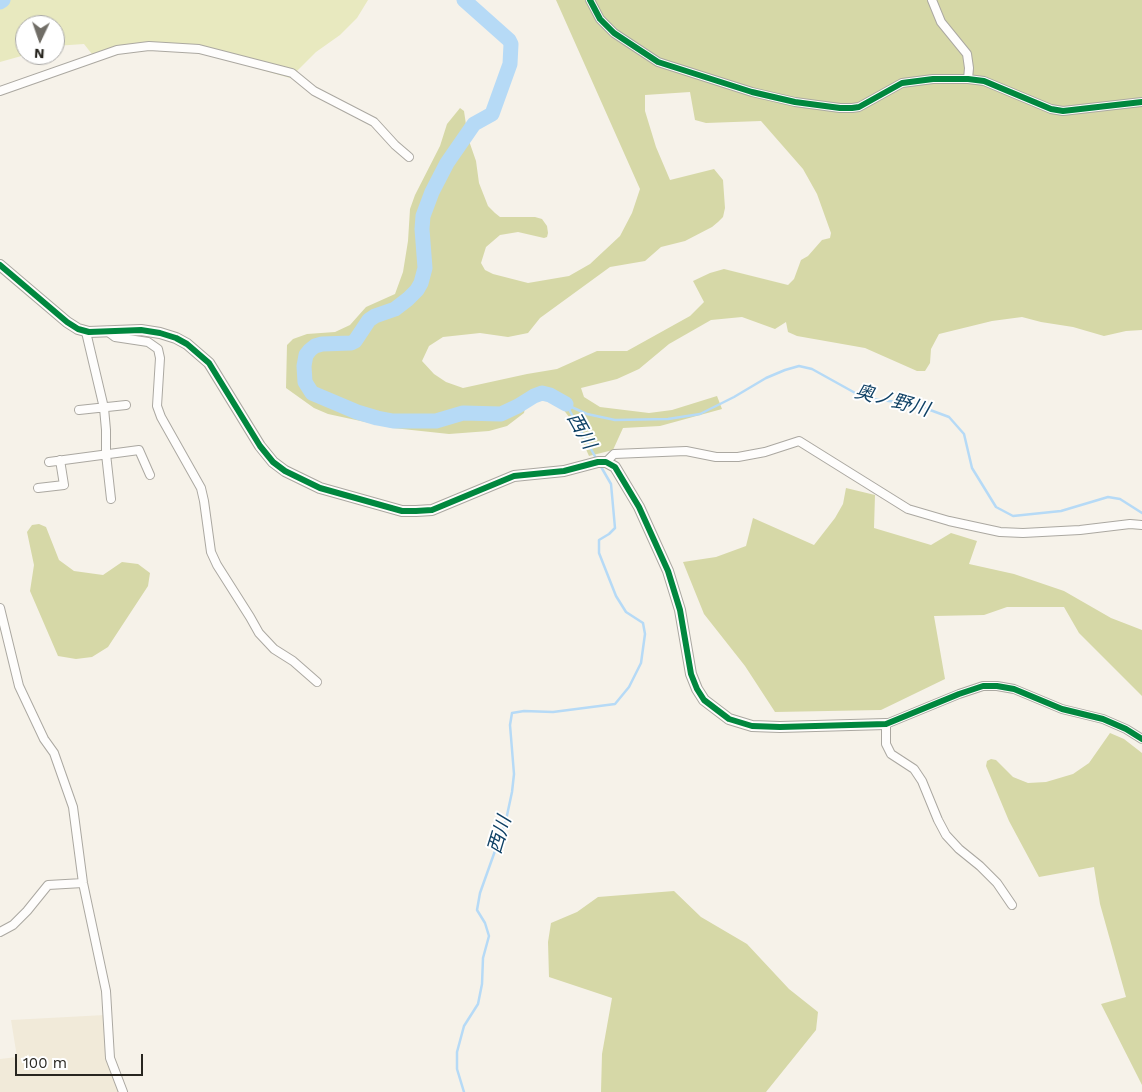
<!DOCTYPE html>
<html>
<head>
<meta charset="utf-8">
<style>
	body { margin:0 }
	#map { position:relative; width:1142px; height:1092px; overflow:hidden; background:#f6f2e9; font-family:"Work Sans",sans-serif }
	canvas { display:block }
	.north { position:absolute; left:15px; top:15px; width:50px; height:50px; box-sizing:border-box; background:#fff; border:1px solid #a9a8a6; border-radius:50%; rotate:183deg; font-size:14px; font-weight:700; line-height:20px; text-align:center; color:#282620 }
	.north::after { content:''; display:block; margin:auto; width:18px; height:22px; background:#706d66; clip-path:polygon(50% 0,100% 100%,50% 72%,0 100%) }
	.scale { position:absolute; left:15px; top:1054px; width:128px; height:22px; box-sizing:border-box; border:2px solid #282620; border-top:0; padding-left:6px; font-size:15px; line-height:18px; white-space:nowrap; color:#282620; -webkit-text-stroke:4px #fff; paint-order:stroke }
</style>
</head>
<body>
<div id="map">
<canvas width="1142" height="1092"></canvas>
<div class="north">N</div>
<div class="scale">100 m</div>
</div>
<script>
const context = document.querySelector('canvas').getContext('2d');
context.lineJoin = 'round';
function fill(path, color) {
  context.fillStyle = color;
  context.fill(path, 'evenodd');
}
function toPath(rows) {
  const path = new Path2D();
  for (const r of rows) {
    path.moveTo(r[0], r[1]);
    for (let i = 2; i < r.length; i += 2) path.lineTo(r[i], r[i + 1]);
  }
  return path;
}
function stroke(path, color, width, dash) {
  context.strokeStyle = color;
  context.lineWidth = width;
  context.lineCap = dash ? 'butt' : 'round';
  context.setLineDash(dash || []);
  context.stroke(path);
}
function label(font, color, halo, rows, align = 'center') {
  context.font = font + ' "Work Sans","Noto Sans JP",sans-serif';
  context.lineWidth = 4;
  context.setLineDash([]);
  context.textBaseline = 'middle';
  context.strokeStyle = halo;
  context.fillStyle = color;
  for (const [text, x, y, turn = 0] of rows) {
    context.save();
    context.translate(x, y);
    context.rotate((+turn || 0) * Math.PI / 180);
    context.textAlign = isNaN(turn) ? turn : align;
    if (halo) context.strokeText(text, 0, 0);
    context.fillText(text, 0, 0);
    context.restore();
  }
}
fill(toPath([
	[105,1015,106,1051,110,1070,119,1092,0,1092,0,1059,17,1057,11,1020]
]), '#f1ead9');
fill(toPath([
	[0,0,368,0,357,18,340,35,316,52,290,78,202,53,137,49,95,58,84,44,55,46,55,25,25,25,25,55,0,62]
]), '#e8e9bf');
fill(toPath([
	[556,0,1142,0,1142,330,1126,331,1104,336,1073,327,1041,322,1022,317,992,321,939,334,931,349,930,363,925,371,917,371,865,348,797,336,788,332,786,322,775,329,742,317,711,320,669,344,639,369,617,379,581,388,584,397,600,407,649,413,672,410,717,396,722,409,660,426,623,428,613,450,589,456,575,425,557,401,547,401,540,396,526,403,524,413,507,426,489,431,449,434,393,428,328,414,314,408,286,388,287,345,293,339,307,334,335,332,350,325,366,307,395,294,403,272,408,241,410,209,415,195,440,146,447,124,460,108,464,111,468,138,476,161,479,183,488,206,495,213,500,217,535,217,542,219,547,226,548,233,547,237,544,238,518,232,500,235,486,247,481,263,485,270,493,274,528,283,569,276,590,264,620,236,632,213,640,189],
	[690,92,695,120,706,123,761,121,803,169,817,194,831,233,830,238,822,240,808,256,801,260,794,279,788,285,724,269,710,273,693,281,704,302,690,316,627,351,597,351,557,369,527,374,463,388,446,382,434,374,422,361,429,346,443,337,480,333,508,337,528,333,540,318,610,267,645,261,661,247,685,241,712,227,718,222,723,217,725,208,723,180,714,169,670,180,656,147,645,111,645,95],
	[846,488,875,495,874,528,931,545,951,533,977,541,969,564,1014,574,1064,591,1111,618,1142,630,1142,696,1079,633,1064,607,1007,607,984,615,934,616,945,679,881,710,775,712,745,666,704,614,683,562,716,557,746,546,753,518,814,545,835,518,843,504],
	[39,524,46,527,59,560,74,571,103,575,122,562,138,564,150,573,148,586,108,647,92,657,76,659,58,656,30,591,34,565,27,532,32,525],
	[1110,733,1124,739,1142,753,1142,1085,1101,1004,1126,997,1100,904,1094,867,1039,877,1009,821,986,766,987,761,991,759,996,760,1013,777,1028,783,1046,782,1073,774,1089,763],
	[674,891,701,917,747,944,789,989,818,1012,816,1030,766,1092,601,1092,602,1054,612,998,549,977,548,942,551,923,577,912,598,897]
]), '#d6d8a7');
stroke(toPath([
	[566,404,597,460],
	[567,405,587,414,615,420,668,419,700,414,734,397,766,378,785,370,799,366,812,369,857,394,872,399,914,404,949,417,964,434,972,468,996,507,1013,516,1061,511,1108,497,1120,499,1142,513],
	[464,1092,457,1069,457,1052,464,1026,478,1004,482,984,483,958,489,936,485,923,477,910,480,893,506,820,512,792,514,774,510,725,512,713,524,711,553,712,615,704,629,687,641,663,645,634,643,623,626,612,616,596,599,553,599,540,609,534,615,528,611,484,600,465]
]), '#b6daf6', 2.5);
stroke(toPath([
	[464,0,509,40,511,44,510,64,492,114,474,124,447,163,432,192,423,216,422,229,425,268,421,283,417,290,408,299,395,309,375,316,369,320,355,341,351,343,322,344,315,346,310,350,306,355,304,366,305,382,312,393,357,412,377,418,393,421,436,421,463,413,501,414,518,406,534,396,542,393,550,395,566,404],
	[0,2,3,0]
]), '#b6daf6', 15);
const minor = toPath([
	[590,0,600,19,614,33,658,62,752,92,795,102,840,108,852,108,859,107,902,83,933,79,968,79,984,81,1051,109,1063,111,1142,102],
	[932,0,941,22,967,54,969,68,968,79],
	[0,91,117,50,149,46,199,49,292,73,314,91,374,122,395,145,409,157],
	[107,331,115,337,148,342,158,349,160,358,157,406,161,417,201,488,204,501,211,552,217,565,250,617,259,633,274,649,293,661,317,682],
	[86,332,104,408,106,430,106,454,111,499],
	[79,410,126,405],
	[49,462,139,450,150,475],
	[606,462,614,454,686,451,716,457,738,457,765,452,799,441,908,509,949,521,1000,532,1023,533,1080,530,1130,524,1142,525],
	[38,488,64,485,60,460],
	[0,608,19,686,44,739,54,753,73,807,83,883,106,991,110,1058,123,1092],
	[1012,905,997,883,980,866,959,849,946,835,938,820,922,781,914,769,891,754,886,744,886,724,959,694,983,686,997,686,1014,689,1062,709,1103,719,1126,729,1142,739],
	[0,932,13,925,27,911,48,885,83,883]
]);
const tertiary = toPath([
	[0,265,67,322,78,329,89,332,141,330,160,333,176,338,187,344,209,363,260,446,273,462,285,471,320,488,402,511,416,511,432,510,514,476,564,471,598,462,606,462,615,467,639,507,668,571,680,610,691,674,697,689,704,700,729,719,752,726,780,727,886,724]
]);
stroke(minor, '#aba8a1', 10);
stroke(tertiary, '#aba8a1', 12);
stroke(minor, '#fefdfc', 8);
stroke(tertiary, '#fefdfc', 10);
stroke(toPath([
	[590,0,600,19,614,33,658,62,752,92,795,102,840,108,852,108,859,107,902,83,933,79,968,79,984,81,1051,109,1063,111,1142,102],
	[0,265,67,322,78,329,89,332,141,330,160,333,176,338,187,344,209,363,260,446,273,462,285,471,320,488,402,511,416,511,432,510,514,476,564,471,598,462,606,462,615,467,639,507,668,571,680,610,691,674,697,689,704,700,729,719,752,726,780,727,886,724,959,694,983,686,997,686,1014,689,1062,709,1103,719,1126,729,1142,739]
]), '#00873e', 6);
label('italic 19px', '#0f4165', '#fff', [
	["奥ノ野川",892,401,15],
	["西川",581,431,61],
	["西川",500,835,-73]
]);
</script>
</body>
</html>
